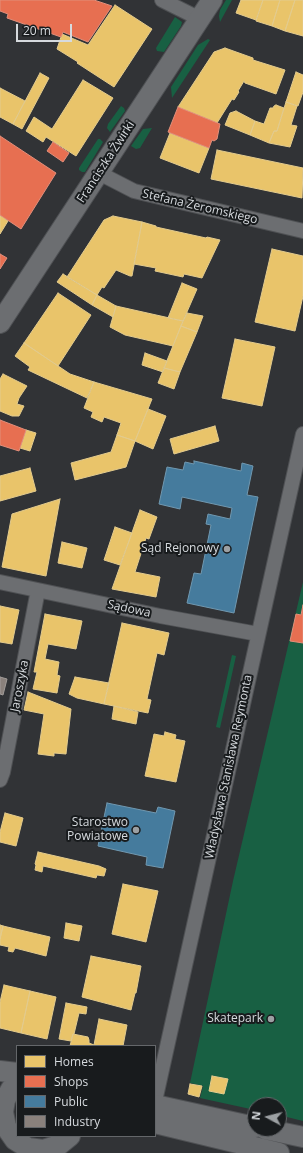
<!DOCTYPE html>
<html>
<head>
<meta charset="utf-8">
<style>
	body { margin:0 }
	#map { position:relative; width:303px; height:1153px; overflow:hidden; background:#313336; font-family:"Open Sans",sans-serif }
	canvas { display:block }
	.legend { position:absolute; left:16px; top:1045px; width:140px; height:92px; box-sizing:border-box; background:#181b1d; border:1px solid #64676a; margin:0; padding:5px 7px; list-style:none; font-size:12px; color:#d6dade }
	.legend li { display:flex; align-items:center; gap:8px; height:20px }
	.legend b { width:20px; border:1px solid #64676a }
	.north { position:absolute; left:247px; top:1097px; width:40px; height:40px; box-sizing:border-box; background:#181b1d; border:1px solid #64676a; border-radius:50%; rotate:277deg; font-size:11px; font-weight:700; line-height:16px; text-align:center; color:#d6dade }
	.north::after { content:''; display:block; margin:auto; width:14px; height:18px; background:#9ca0a3; clip-path:polygon(50% 0,100% 100%,50% 72%,0 100%) }
	.scale { position:absolute; left:16px; top:24px; width:56px; height:18px; box-sizing:border-box; border:2px solid #d6dade; border-top:0; padding-left:5px; font-size:12px; line-height:14px; white-space:nowrap; color:#d6dade; -webkit-text-stroke:3px #181b1d; paint-order:stroke }
</style>
</head>
<body>
<div id="map">
<canvas width="303" height="1153"></canvas>
<ul class="legend">
<li><b style="height:11px;background:#e9c46a"></b>Homes</li>
<li><b style="height:11px;background:#e76f51"></b>Shops</li>
<li><b style="height:11px;background:#457b9d"></b>Public</li>
<li><b style="height:11px;background:#8a817c"></b>Industry</li>
</ul>
<div class="north">N</div>
<div class="scale">20 m</div>
</div>
<script>
const context = document.querySelector('canvas').getContext('2d');
context.lineJoin = 'round';
function fill(path, color) {
  context.fillStyle = color;
  context.fill(path, 'evenodd');
}
function toPath(rows) {
  const path = new Path2D();
  for (const r of rows) {
    path.moveTo(r[0], r[1]);
    for (let i = 2; i < r.length; i += 2) path.lineTo(r[i], r[i + 1]);
  }
  return path;
}
function stroke(path, color, width, dash) {
  context.strokeStyle = color;
  context.lineWidth = width;
  context.lineCap = dash ? 'butt' : 'round';
  context.setLineDash(dash || []);
  context.stroke(path);
}
function label(font, color, halo, rows, align = 'center') {
  context.font = font + ' "Open Sans",sans-serif';
  context.lineWidth = 4;
  context.setLineDash([]);
  context.textBaseline = 'middle';
  context.strokeStyle = halo;
  context.fillStyle = color;
  for (const [text, x, y, turn = 0] of rows) {
    context.save();
    context.translate(x, y);
    context.rotate((+turn || 0) * Math.PI / 180);
    context.textAlign = isNaN(turn) ? turn : align;
    if (halo) context.strokeText(text, 0, 0);
    context.fillText(text, 0, 0);
    context.restore();
  }
}
fill(toPath([
	[226,0,232,0,220,22,219,16,220,10],
	[175,17,182,22,181,26,164,52,157,51,156,48],
	[208,39,210,40,172,98,171,87,198,45],
	[121,106,124,108,125,111,110,132,107,128,108,124],
	[152,128,140,148,136,149,131,146,143,129],
	[98,139,100,139,103,142,85,172,82,172,79,170,79,168],
	[303,582,303,1121,279,1115,279,1105,255,1105,255,1110,200,1098,203,1086,190,1083,233,881],
	[232,655,236,656,220,728,216,727]
]), '#186043');
const homes = toPath([
	[241,0,263,0,256,20,236,13,241,0],
	[263,0,280,0,272,26,256,21,263,0],
	[280,0,295,0,285,31,272,26,280,0],
	[295,0,303,0,303,36,285,31,295,0],
	[115,5,152,29,114,87,77,63,78,62,57,49,62,34,88,45,115,5],
	[225,48,253,58,253,60,285,70,276,94,245,83,244,81,238,91,239,92,234,100,232,99,217,123,178,107,214,52,225,48],
	[296,72,303,75,303,92,298,106,286,102,296,72],
	[40,73,49,78,22,129,13,124,40,73],
	[83,80,113,98,76,156,46,137,43,142,26,131,34,117,52,129,83,80],
	[0,88,25,101,13,124,0,117,0,88],
	[286,102,297,106,291,125,297,126,290,147,269,143,274,131,277,131,286,102],
	[276,105,284,108,277,131,274,131,269,143,250,135,255,121,264,124,270,108,273,108,274,106,276,105],
	[236,111,255,121,250,135,225,125,230,113,236,111],
	[170,133,209,148,199,173,160,158,170,133],
	[217,150,303,168,302,198,211,179,217,150],
	[0,215,8,221,0,234,0,215],
	[113,216,142,222,132,276,130,276,116,270,104,288,102,287,97,295,67,277,104,220,113,216],
	[142,222,156,226,156,227,206,238,207,237,220,240,202,278,184,274,183,277,155,271,156,268,134,264,142,222],
	[272,249,303,256,303,296,295,331,255,322,272,249],
	[63,274,97,295,92,305,57,282,63,274],
	[182,283,197,289,183,321,168,318,182,283],
	[58,293,91,315,58,366,24,343,58,293],
	[97,295,116,306,113,317,92,305,97,295],
	[116,306,183,321,173,346,125,335,110,327,116,306],
	[187,313,203,316,197,332,181,326,187,313],
	[181,326,197,332,180,372,164,368,181,326],
	[235,339,275,347,262,406,222,398,235,339],
	[24,343,70,374,94,382,87,398,28,370,30,367,15,356,24,343],
	[145,353,167,361,163,372,142,365,145,353],
	[164,368,180,372,174,389,158,383,164,368],
	[3,374,27,386,19,398,17,404,24,406,19,416,12,416,0,411,0,379,3,374],
	[94,382,152,399,135,441,117,435,121,423,104,417,102,422,91,417,93,412,84,408,94,382],
	[148,409,166,416,153,449,135,441,148,409],
	[215,426,219,441,174,454,170,439,215,426],
	[26,430,36,433,30,451,20,448,26,430],
	[117,435,135,441,126,467,75,480,71,463,111,452,117,435],
	[30,468,36,491,0,501,0,476,30,468],
	[60,499,46,576,2,567,12,514,60,499],
	[140,510,157,517,149,539,146,538,135,572,160,577,156,597,112,589,140,510],
	[115,527,132,533,120,565,104,560,115,527],
	[62,542,87,548,82,568,58,563,62,542],
	[0,606,19,610,12,644,0,642,0,606],
	[45,614,82,621,76,649,48,644,45,659,59,662,57,675,60,676,57,693,33,689,37,672,34,672,45,614],
	[122,623,169,633,164,655,157,653,147,699,151,700,148,713,104,704,122,623],
	[75,677,109,683,104,704,77,698,69,694,75,677],
	[28,692,71,709,66,754,54,753,54,756,38,754,44,714,24,710,28,692],
	[114,706,138,712,136,724,112,719,114,706],
	[165,732,176,735,175,739,185,741,176,782,145,776,154,734,164,736,165,732],
	[5,813,23,818,16,846,0,842,0,832,5,813],
	[38,852,99,866,106,869,104,876,97,875,96,878,43,866,42,872,35,870,36,865,35,864,38,852],
	[123,884,158,891,146,942,112,934,123,884],
	[66,923,82,926,79,941,64,938,66,923],
	[0,925,3,926,0,939,0,925],
	[3,926,50,937,46,956,15,948,13,952,8,951,9,947,0,945,0,939,3,926],
	[91,956,141,966,136,993,135,993,131,1010,82,997,91,956],
	[4,985,30,991,21,1033,0,1028,0,1002,4,985],
	[30,991,56,997,47,1039,21,1033,30,991],
	[66,1003,87,1007,86,1014,79,1013,74,1034,73,1034,71,1041,59,1039,66,1003],
	[99,1019,127,1025,123,1046,70,1046,73,1034,88,1037,89,1040,89,1043,94,1045,99,1019],
	[212,1076,228,1079,224,1094,209,1091,212,1076],
	[190,1084,202,1086,199,1097,188,1094,190,1084]
]);
fill(homes, '#e9c46a');
stroke(homes, '#e3cb8d', 1);
const shops = toPath([
	[0,0,94,0,112,6,88,42,63,32,61,37,7,18,8,14,0,11,0,0],
	[178,107,220,124,217,139,214,141,212,140,209,148,168,132,178,107],
	[0,136,56,173,21,229,0,215,0,136],
	[53,142,69,153,63,162,47,151,53,142],
	[0,254,7,258,0,269,0,254],
	[0,420,26,430,19,451,0,445,0,420],
	[303,605,303,643,290,641,296,614,301,615,303,605]
]);
fill(shops, '#e76f51');
stroke(shops, '#e28f7b', 1);
const public = toPath([
	[194,461,241,471,242,463,253,466,247,495,258,497,234,613,187,603,194,573,201,574,211,525,206,524,208,514,230,519,232,508,182,497,180,509,159,504,167,467,183,470,185,462,194,464,194,461],
	[107,803,156,813,158,807,175,811,163,868,146,865,147,857,98,846,107,803]
]);
fill(public, '#457b9d');
stroke(public, '#7098b0', 1);
const industry = toPath([
	[0,677,7,679,3,695,0,694,0,677]
]);
fill(industry, '#8a817c');
stroke(industry, '#a19c99', 1);
const street = toPath([
	[162,0,200,19],
	[99,173,134,191,303,231],
	[0,582,160,616,258,634],
	[0,780,3,772,38,590],
	[155,1101,303,434]
]);
const secondary = toPath([
	[0,323,212,0],
	[0,1071,17,1073],
	[17,1084,11,1089,5,1100,3,1112,6,1127,15,1140,28,1148,43,1150,59,1145,70,1136],
	[155,1105,255,1127],
	[155,1123,279,1153],
	[265,1129,303,1137]
]);
stroke(street, '#4f5154', 16);
stroke(secondary, '#4f5154', 22);
stroke(street, '#6c6e71', 14);
stroke(secondary, '#6c6e71', 20);
for (const [x, y, r, color] of [
	[227,549,4,"#9ca0a3"],
	[136,830,4,"#9ca0a3"],
	[271,1019,4,"#9ca0a3"]
]) {
  const dot = new Path2D();
  dot.arc(x, y, r, 0, 2 * Math.PI);
  context.fillStyle = color;
  context.fill(dot);
  stroke(dot, '#181b1d', 1.5);
}
label('12px', '#d6dade', '#181b1d', [
	["Franciszka Żwirki",106,162,-57],
	["Stefana Żeromskiego",200,207,13],
	["Sądowa",129,609,12],
	["Jaroszyka",20,686,-79],
	["Władysława Stanisława Reymonta",229,767,-78]
]);
label('12px', '#d6dade', '#181b1d', [
	["Sąd Rejonowy",219,549],
	["Starostwo",128,823],
	["Powiatowe",128,837],
	["Skatepark",263,1019]
], 'right');
</script>
</body>
</html>
